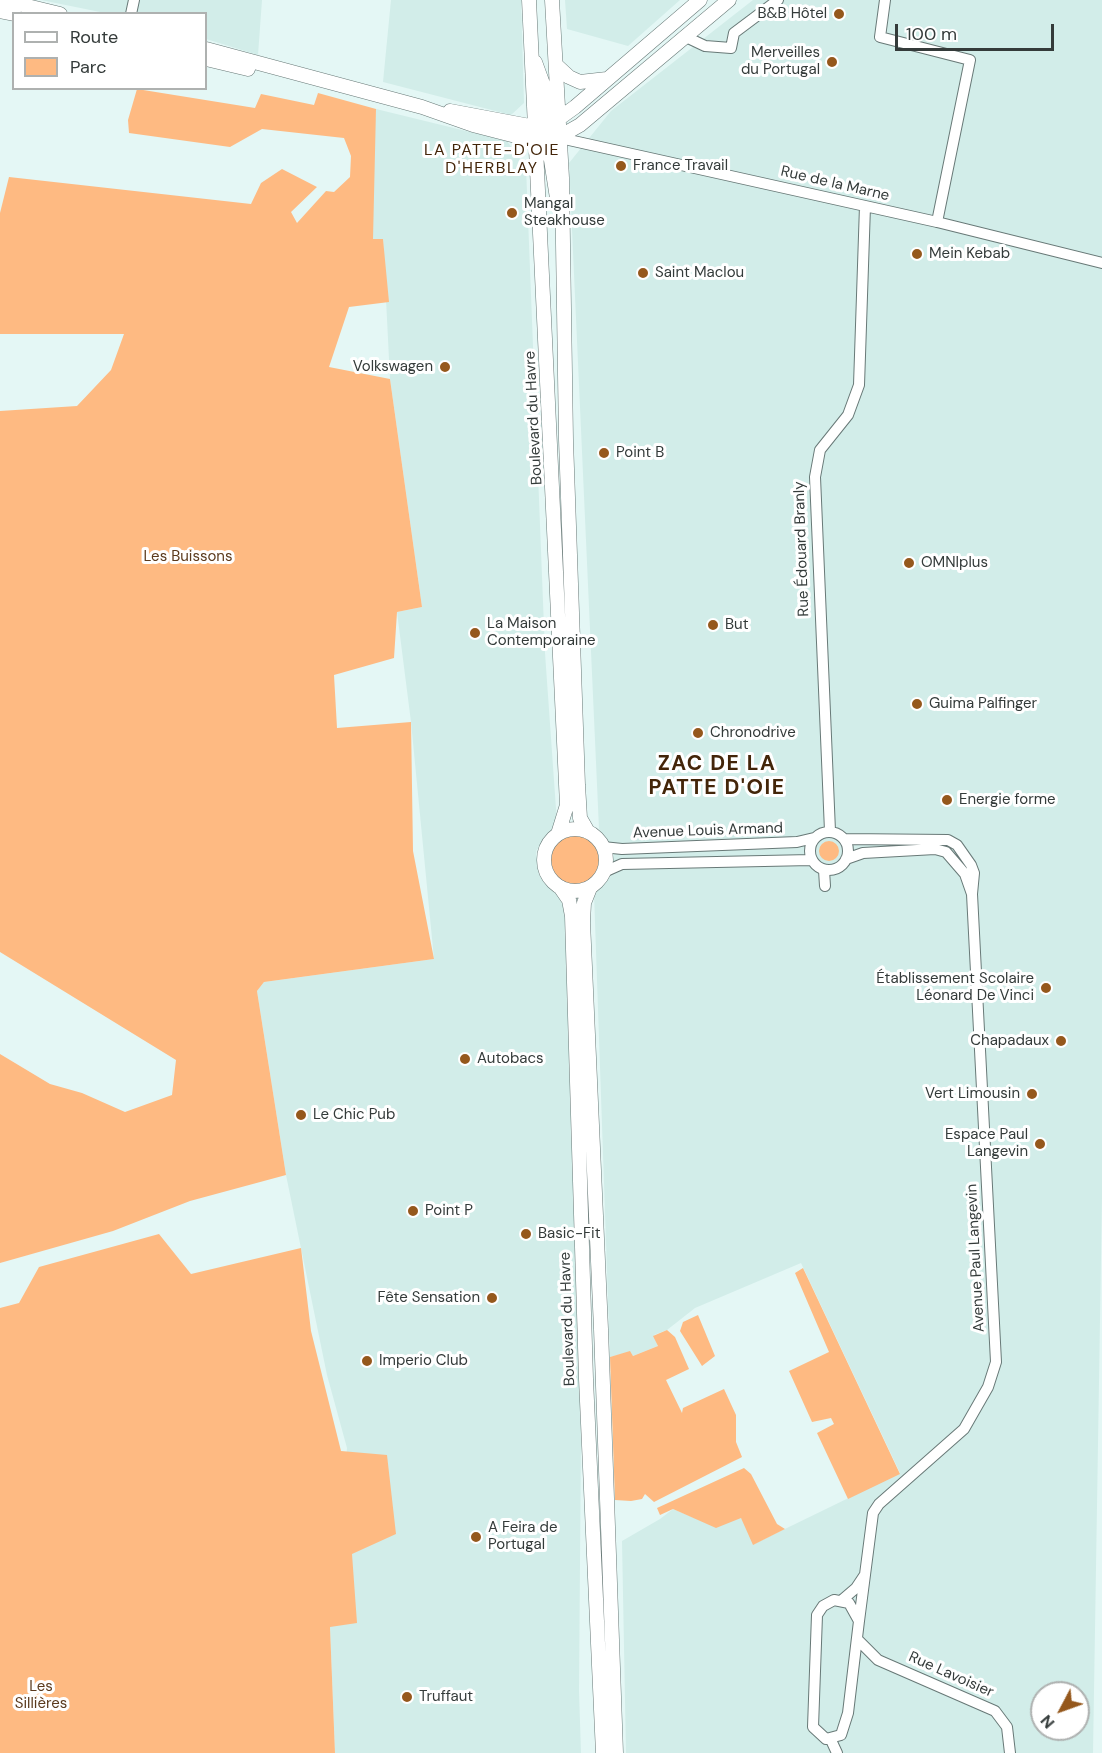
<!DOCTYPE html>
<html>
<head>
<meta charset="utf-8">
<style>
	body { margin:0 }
	#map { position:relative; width:1102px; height:1753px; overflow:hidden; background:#e4f7f5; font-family:"DM Sans",sans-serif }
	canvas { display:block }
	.legend { position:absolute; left:12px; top:12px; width:195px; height:78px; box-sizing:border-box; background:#fff; border:2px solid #aeb1b0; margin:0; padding:8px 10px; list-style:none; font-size:18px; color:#343b3a }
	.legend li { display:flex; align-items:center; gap:12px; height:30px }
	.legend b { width:30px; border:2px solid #aeb1b0 }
	.north { position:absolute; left:1030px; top:1681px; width:60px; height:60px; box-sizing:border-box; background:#fff; border:2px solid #aeb1b0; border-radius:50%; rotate:229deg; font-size:16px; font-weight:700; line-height:24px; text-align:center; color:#343b3a }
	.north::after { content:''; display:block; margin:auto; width:21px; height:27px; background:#95581c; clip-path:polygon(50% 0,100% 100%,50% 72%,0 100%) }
	.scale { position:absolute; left:895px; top:24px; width:159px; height:27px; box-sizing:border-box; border:3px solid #343b3a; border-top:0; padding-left:8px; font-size:18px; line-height:21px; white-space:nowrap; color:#343b3a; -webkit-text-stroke:4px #fff; paint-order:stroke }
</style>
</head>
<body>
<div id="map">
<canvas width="1102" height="1753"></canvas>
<ul class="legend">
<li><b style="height:8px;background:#fff"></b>Route</li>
<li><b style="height:16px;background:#feba82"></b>Parc</li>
</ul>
<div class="north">N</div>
<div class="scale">100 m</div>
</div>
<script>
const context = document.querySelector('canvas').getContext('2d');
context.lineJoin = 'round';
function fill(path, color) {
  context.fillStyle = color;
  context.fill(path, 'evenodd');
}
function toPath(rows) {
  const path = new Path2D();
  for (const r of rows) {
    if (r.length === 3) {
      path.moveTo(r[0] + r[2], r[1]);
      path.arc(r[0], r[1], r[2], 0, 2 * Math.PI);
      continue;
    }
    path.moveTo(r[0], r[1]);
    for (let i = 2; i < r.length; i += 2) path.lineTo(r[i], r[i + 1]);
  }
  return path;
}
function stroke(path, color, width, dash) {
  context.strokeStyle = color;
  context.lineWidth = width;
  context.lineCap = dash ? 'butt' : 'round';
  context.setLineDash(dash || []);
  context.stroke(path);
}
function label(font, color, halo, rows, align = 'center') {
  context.font = font + ' "DM Sans",sans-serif';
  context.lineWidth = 6;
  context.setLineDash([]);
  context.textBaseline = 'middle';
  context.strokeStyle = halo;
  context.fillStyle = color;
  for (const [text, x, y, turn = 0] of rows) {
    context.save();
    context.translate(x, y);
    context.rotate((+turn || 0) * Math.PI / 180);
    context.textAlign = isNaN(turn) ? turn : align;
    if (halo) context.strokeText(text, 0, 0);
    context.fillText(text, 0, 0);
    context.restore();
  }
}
fill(toPath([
	[41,0,262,0,258,55,206,39,206,14,105,13],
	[391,0,521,0,524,103,511,115,383,82],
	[565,0,680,0,628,46,567,29],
	[753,0,1102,0,1102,1196,1093,1753,626,1753,622,1541,660,1519,673,1509,716,1527,741,1517,754,1544,900,1473,801,1263,695,1308,667,1330,654,1335,658,1346,633,1356,630,1352,610,1357,594,893,608,877,612,861,607,840,599,829,569,163,611,111],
	[1042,1693,1078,1693,1078,1729,1042,1729],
	[376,109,507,141,526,167,545,653,557,823,536,851,539,875,558,895,566,912,569,1005,581,1434,579,1691,581,1753,335,1753,330,1627,347,1448,327,1375,286,1175,257,991,264,982,434,959,411,722,397,612,422,607,390,379,383,239,364,239]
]), '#d2ede9');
fill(toPath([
	[137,89,255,108,261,94,314,105,318,93,376,109,373,239,383,239,389,302,349,307,329,367,390,379,422,607,397,612,394,658,334,675,337,728,411,722,413,851,434,959,264,982,257,991,286,1175,190,1201,113,1231,0,1263,0,1054,50,1084,82,1093,125,1112,172,1095,176,1060,0,952,0,411,77,406,111,370,124,334,0,334,0,213,9,177,251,204,261,183,282,169,317,187,291,212,297,223,326,191,334,192,350,177,351,156,344,138,262,129,230,147,129,133,128,120],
	[575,860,24],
	[829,851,10],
	[159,1234,191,1274,301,1248,311,1331,341,1451,387,1455,396,1534,352,1554,357,1623,330,1627,335,1753,0,1753,0,1308,19,1303,39,1267],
	[803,1268,900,1474,848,1499,817,1433,834,1424,831,1418,812,1422,789,1371,829,1352,795,1273],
	[698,1315,715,1356,702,1366,680,1331,683,1322],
	[667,1330,675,1337,689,1369,666,1380,682,1413,683,1408,724,1389,736,1415,736,1442,742,1457,654,1502,645,1494,642,1499,631,1501,615,1500,610,1357,630,1351,633,1356,658,1346,653,1336],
	[744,1468,751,1474,777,1524,785,1529,753,1545,741,1518,716,1528,673,1509,660,1515,657,1508]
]), '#feba82');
const minor = toPath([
	[885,0,880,37,970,60,937,222],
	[131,14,134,0],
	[686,37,705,46,731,48,734,33,778,0],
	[560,138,937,222,1102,263],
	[830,831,815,477,820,450,848,415,859,385,865,206],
	[829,851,19],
	[844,839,948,840,957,845,971,865,974,873,972,894,965,874,946,852,935,849,863,853,846,859],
	[603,847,622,849,797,842,814,838],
	[824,870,825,886],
	[604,872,622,864,811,860],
	[834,1600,849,1603,859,1621,848,1713,841,1735,826,1739,813,1727,817,1615,823,1606,834,1600],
	[842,1600,856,1588,864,1576],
	[859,1621,873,1513,879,1504,964,1429,988,1387,996,1362,972,894],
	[858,1640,878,1660,995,1711,1007,1727,1010,1753],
	[831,1740,837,1753]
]);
const major = toPath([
	[2,0,60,14],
	[529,0,567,805,558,834],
	[552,0,562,178,566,440,578,785,580,818,588,832],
	[0,11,14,14],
	[206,49,422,107,473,125,539,142,550,142,580,125,729,0],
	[206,59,248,69],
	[535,62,543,84,545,113,555,132],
	[556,65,569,77,580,82,607,79],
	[450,111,535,127,550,125,575,107,700,0],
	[542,135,551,160,557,198],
	[575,860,31],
	[560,887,569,900,572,916,586,1379,603,1753],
	[590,888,584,903,583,922,601,1329,616,1753]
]);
stroke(minor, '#687977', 12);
stroke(major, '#687977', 15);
stroke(minor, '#fff', 10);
stroke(major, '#fff', 14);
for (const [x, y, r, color] of [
	[839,14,6,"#95581c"],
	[832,62,6,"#95581c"],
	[621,166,6,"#95581c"],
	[512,213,6,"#95581c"],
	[917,254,6,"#95581c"],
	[643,273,6,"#95581c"],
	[445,367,6,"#95581c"],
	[604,453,6,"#95581c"],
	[909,563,6,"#95581c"],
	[713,625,6,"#95581c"],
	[475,633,6,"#95581c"],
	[917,704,6,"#95581c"],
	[698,733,6,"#95581c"],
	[947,800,6,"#95581c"],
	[1046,988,6,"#95581c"],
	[1061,1041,6,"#95581c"],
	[465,1059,6,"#95581c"],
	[1032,1094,6,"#95581c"],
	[301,1115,6,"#95581c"],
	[1040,1144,6,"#95581c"],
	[413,1211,6,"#95581c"],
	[526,1234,6,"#95581c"],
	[492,1298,6,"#95581c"],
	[367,1361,6,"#95581c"],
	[476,1537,6,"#95581c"],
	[407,1697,6,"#95581c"]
]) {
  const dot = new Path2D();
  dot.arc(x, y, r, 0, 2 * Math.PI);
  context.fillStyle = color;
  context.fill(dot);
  stroke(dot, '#fff', 2);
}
label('15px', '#343b3a', '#fff', [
	["B&B Hôtel",827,14,"right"],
	["Merveilles",820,53,"right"],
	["du Portugal",820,70,"right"],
	["France Travail",633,166],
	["Mangal",524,204],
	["Steakhouse",524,221],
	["Mein Kebab",929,254],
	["Saint Maclou",655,273],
	["Volkswagen",433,367,"right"],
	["Point B",616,453],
	["OMNIplus",921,563],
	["La Maison",487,624],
	["Contemporaine",487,641],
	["But",725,625],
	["Guima Palfinger",929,704],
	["Chronodrive",710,733],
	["Energie forme",959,800],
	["Établissement Scolaire",1034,979,"right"],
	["Léonard De Vinci",1034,996,"right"],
	["Chapadaux",1049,1041,"right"],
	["Autobacs",477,1059],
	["Vert Limousin",1020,1094,"right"],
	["Le Chic Pub",313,1115],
	["Espace Paul",1028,1135,"right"],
	["Langevin",1028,1152,"right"],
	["Point P",425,1211],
	["Basic-Fit",538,1234],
	["Fête Sensation",480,1298,"right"],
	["Imperio Club",379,1361],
	["A Feira de",488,1528],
	["Portugal",488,1545],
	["Truffaut",419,1697]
], 'left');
label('15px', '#343b3a', '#fff', [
	["Rue de la Marne",835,184,13],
	["Boulevard du Havre",534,418,-93],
	["Rue Édouard Branly",802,549,-92],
	["Avenue Louis Armand",708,831,-2],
	["Avenue Paul Langevin",976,1258,-93],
	["Boulevard du Havre",568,1319,-92],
	["Rue Lavoisier",951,1675,24]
]);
label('15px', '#5b3a1d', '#fff', [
	["Les Buissons",188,557],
	["Les",41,1687],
	["Sillières",41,1704]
]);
context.letterSpacing = '1.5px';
label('16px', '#432509', '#fff', [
	["LA PATTE-D'OIE",492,151],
	["D'HERBLAY",492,169]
]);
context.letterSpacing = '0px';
context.letterSpacing = '1.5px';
label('bold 21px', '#432509', '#fff', [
	["ZAC DE LA",717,764],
	["PATTE D'OIE",717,788]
]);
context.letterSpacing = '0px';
</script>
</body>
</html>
